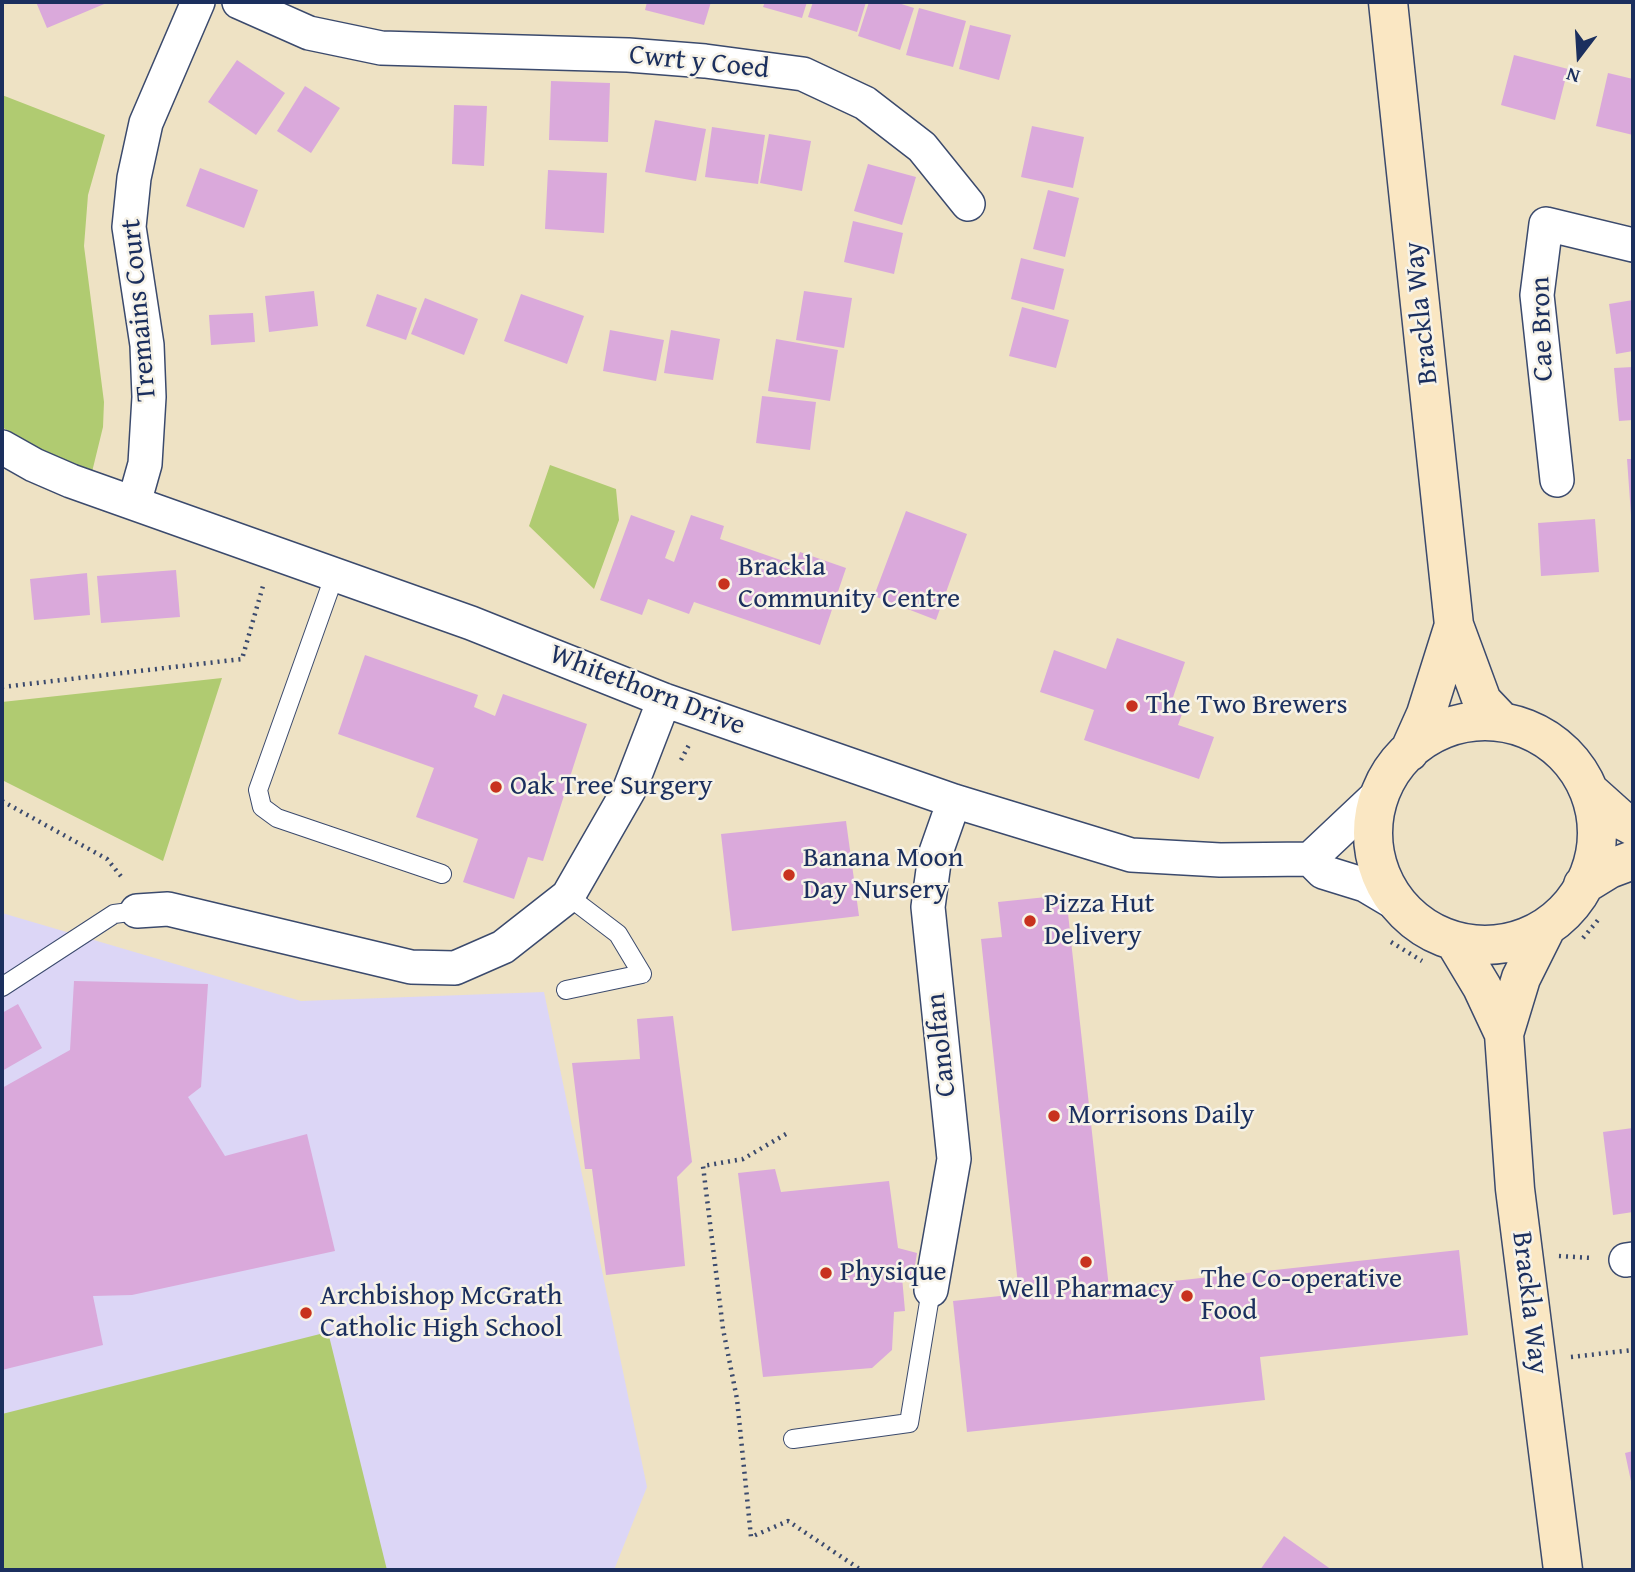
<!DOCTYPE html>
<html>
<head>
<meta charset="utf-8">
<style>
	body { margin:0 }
	#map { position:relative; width:1635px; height:1572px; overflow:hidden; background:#eee2c4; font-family:"Gentium Book Plus",serif }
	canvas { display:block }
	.frame { position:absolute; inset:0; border:4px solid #1b2f5e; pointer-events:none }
	.north { position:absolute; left:1544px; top:21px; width:70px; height:70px; -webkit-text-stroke:5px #f7f3e8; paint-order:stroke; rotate:197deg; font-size:19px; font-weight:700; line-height:28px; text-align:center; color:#1b2f5e }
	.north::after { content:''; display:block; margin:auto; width:24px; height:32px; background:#1b2f5e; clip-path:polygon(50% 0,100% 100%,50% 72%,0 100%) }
</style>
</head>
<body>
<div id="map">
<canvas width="1635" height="1572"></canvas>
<div class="frame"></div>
<div class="north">N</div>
</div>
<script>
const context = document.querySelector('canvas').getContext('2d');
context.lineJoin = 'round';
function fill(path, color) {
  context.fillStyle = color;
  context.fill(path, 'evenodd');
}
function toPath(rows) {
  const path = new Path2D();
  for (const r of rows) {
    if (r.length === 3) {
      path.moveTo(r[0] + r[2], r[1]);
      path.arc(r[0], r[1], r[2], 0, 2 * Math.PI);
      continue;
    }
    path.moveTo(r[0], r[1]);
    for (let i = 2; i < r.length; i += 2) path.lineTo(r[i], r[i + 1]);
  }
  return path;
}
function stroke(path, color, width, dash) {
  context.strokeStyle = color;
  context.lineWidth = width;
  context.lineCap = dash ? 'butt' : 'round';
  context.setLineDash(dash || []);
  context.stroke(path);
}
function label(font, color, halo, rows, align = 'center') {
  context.font = font + ' "Gentium Book Plus",serif';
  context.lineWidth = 5;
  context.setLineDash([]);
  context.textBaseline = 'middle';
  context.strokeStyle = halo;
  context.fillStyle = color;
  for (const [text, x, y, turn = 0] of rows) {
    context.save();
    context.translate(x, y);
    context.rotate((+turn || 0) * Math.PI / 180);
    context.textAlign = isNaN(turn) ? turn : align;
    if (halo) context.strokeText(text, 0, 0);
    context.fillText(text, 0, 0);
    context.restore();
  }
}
fill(toPath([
	[2,913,301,1001,544,992,647,1487,614,1570,2,1570]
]), '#dcd6f6');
fill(toPath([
	[2,95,105,135,88,195,84,246,104,402,103,427,92,472,34,447,2,427],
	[550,465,616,489,619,520,594,589,529,526],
	[222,678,163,861,2,780,2,702],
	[328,1332,387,1570,2,1570,2,1414]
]), '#b0cb71');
fill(toPath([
	[36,2,109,2,47,28],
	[647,2,711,2,704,25,645,10],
	[765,2,807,2,802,18,763,7],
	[813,2,866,2,857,32,808,17],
	[869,2,895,2,914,8,900,50,858,36],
	[919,8,966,21,953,67,906,55],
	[970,25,1011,35,999,80,959,69],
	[1514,55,1568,69,1555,120,1501,105],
	[237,60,285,93,256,135,208,102],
	[1608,73,1633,79,1633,135,1596,126],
	[551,81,610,83,608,142,549,140],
	[305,86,340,108,311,153,277,131],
	[454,105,487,106,484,166,452,164],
	[655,120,706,129,696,181,645,172],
	[1032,126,1084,137,1073,188,1021,177],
	[712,127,765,135,758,184,705,177],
	[769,134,811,141,802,191,760,183],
	[868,164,916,177,902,225,854,211],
	[200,168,258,190,244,228,186,206],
	[548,170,607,173,604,233,545,229],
	[1048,190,1079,198,1065,257,1033,249],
	[853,221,903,233,894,274,844,262],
	[1021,258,1064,269,1054,310,1011,299],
	[314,291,318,326,269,332,265,296],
	[804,291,852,298,844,348,796,340],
	[377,294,417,308,406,340,366,326],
	[521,294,584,316,567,364,504,341],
	[425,298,478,319,464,355,411,334],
	[1633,300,1633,351,1616,354,1609,304],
	[1022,307,1069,320,1056,368,1009,356],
	[253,313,255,342,211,345,209,315],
	[610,330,664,340,656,381,603,371],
	[671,330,720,339,713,380,664,373],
	[776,339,838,350,830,401,768,391],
	[1633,367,1633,420,1619,421,1614,368],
	[762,396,816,402,810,450,756,443],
	[1627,459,1633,459,1633,515,1631,515],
	[906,511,967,534,936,620,874,596],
	[631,515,675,531,665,558,674,562,691,515,724,526,720,539,795,565,800,552,846,568,820,645,694,602,689,614,648,599,642,615,600,600],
	[1595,519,1599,572,1541,576,1538,523],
	[176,570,180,617,101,623,97,576],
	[87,573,90,615,34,620,30,579],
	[1117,638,1185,662,1169,709,1182,714,1178,725,1214,737,1199,779,1084,740,1094,710,1040,692,1054,650,1106,669],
	[365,655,478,695,474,707,495,716,503,694,587,724,543,861,528,857,514,899,463,882,478,839,416,817,434,768,338,734],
	[846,821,859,916,732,931,721,834],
	[1066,895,1109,1288,1459,1250,1468,1335,1260,1357,1265,1400,967,1432,953,1301,1019,1294,981,939,1002,937,998,902],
	[74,981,208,984,201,1087,188,1097,225,1156,307,1134,335,1251,132,1295,93,1296,103,1345,2,1370,2,1088,70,1050],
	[18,1004,42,1048,2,1071,2,1013],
	[673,1016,692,1162,677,1177,685,1266,606,1275,592,1169,585,1169,572,1063,640,1059,637,1019],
	[1633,1128,1633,1212,1613,1215,1603,1132],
	[775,1169,781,1192,889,1181,898,1248,917,1253,913,1278,902,1277,905,1311,894,1312,892,1350,872,1368,763,1377,738,1173],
	[1633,1451,1633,1486,1632,1486,1625,1453],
	[1284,1536,1332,1570,1260,1570]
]), '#daa9db');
const lane = toPath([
	[335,574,258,790,262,807,277,818,442,874],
	[2,987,114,914,137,911],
	[566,990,642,974,618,934,568,896],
	[793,1439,909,1423,931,1290]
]);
const street = toPath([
	[239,2,309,33,381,48,628,55,705,61,803,74,865,103,922,147,968,204],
	[2,447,34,465,71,481,471,623,664,700,954,801,1131,855,1220,860,1310,859,1380,793],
	[1557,480,1537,295,1546,224,1633,245],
	[134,503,145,464,149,397,147,345,129,227,134,178,146,123,198,2],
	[1310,859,1323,872,1365,885,1402,907],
	[137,911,168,909,411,967,455,968,503,947,568,896,630,788,664,700],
	[1626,1260,1633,1259],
	[931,1290,954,1159,928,907,935,855,954,801]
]);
const secondary = toPath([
	[1388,2,1454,625,1482,701,1502,722],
	[1485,833,112],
	[1409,752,1426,714,1454,625],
	[1591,793,1620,819,1633,826],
	[1583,885,1609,869,1633,860],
	[1546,928,1521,978,1504,1034,1515,1189,1563,1570],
	[1455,942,1482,987,1504,1034]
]);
stroke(lane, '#3b4a6d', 20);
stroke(street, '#3b4a6d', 36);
stroke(secondary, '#3b4a6d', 41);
stroke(toPath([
	[2,687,242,659,263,586],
	[681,760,690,743],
	[2,801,107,859,124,880],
	[1583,938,1598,920],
	[1391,942,1422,961],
	[786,1134,743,1159,703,1166,723,1329,737,1399,751,1537,788,1521,861,1570],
	[1559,1256,1592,1258],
	[1571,1357,1633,1350]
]), '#3b4a6d', 4.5, [2, 5]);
stroke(lane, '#fff', 18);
stroke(street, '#fff', 33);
stroke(secondary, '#fae7c3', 38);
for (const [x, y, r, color] of [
	[724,584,7,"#c8321e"],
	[1132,706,7,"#c8321e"],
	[496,787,7,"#c8321e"],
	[789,875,7,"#c8321e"],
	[1030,921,7,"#c8321e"],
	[1054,1116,7,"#c8321e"],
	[1086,1262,7,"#c8321e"],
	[826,1273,7,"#c8321e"],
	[1187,1296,7,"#c8321e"],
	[306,1313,7,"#c8321e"]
]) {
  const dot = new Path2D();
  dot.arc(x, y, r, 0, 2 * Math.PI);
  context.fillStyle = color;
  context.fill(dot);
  stroke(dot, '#f7f3e8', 2.5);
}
label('28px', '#1b2f5e', '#f7f3e8', [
	["Cwrt y Coed",699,63,6],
	["Tremains Court",140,310,-95],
	["Brackla Way",1422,313,-96],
	["Cae Bron",1543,329,-92],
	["Whitethorn Drive",647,691,21],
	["Canolfan",942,1045,-96],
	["Brackla Way",1529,1303,83]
]);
label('28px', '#1b2f5e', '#f7f3e8', [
	["Brackla",738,568],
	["Community Centre",738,600],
	["The Two Brewers",1146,706],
	["Oak Tree Surgery",510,787],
	["Banana Moon",803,859],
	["Day Nursery",803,891],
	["Pizza Hut",1044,905],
	["Delivery",1044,937],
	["Morrisons Daily",1068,1116],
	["Physique",840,1273],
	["The Co-operative",1201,1280],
	["Food",1201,1312],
	["Well Pharmacy",1086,1290,"center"],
	["Archbishop McGrath",320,1297],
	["Catholic High School",320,1329]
], 'left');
</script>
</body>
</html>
